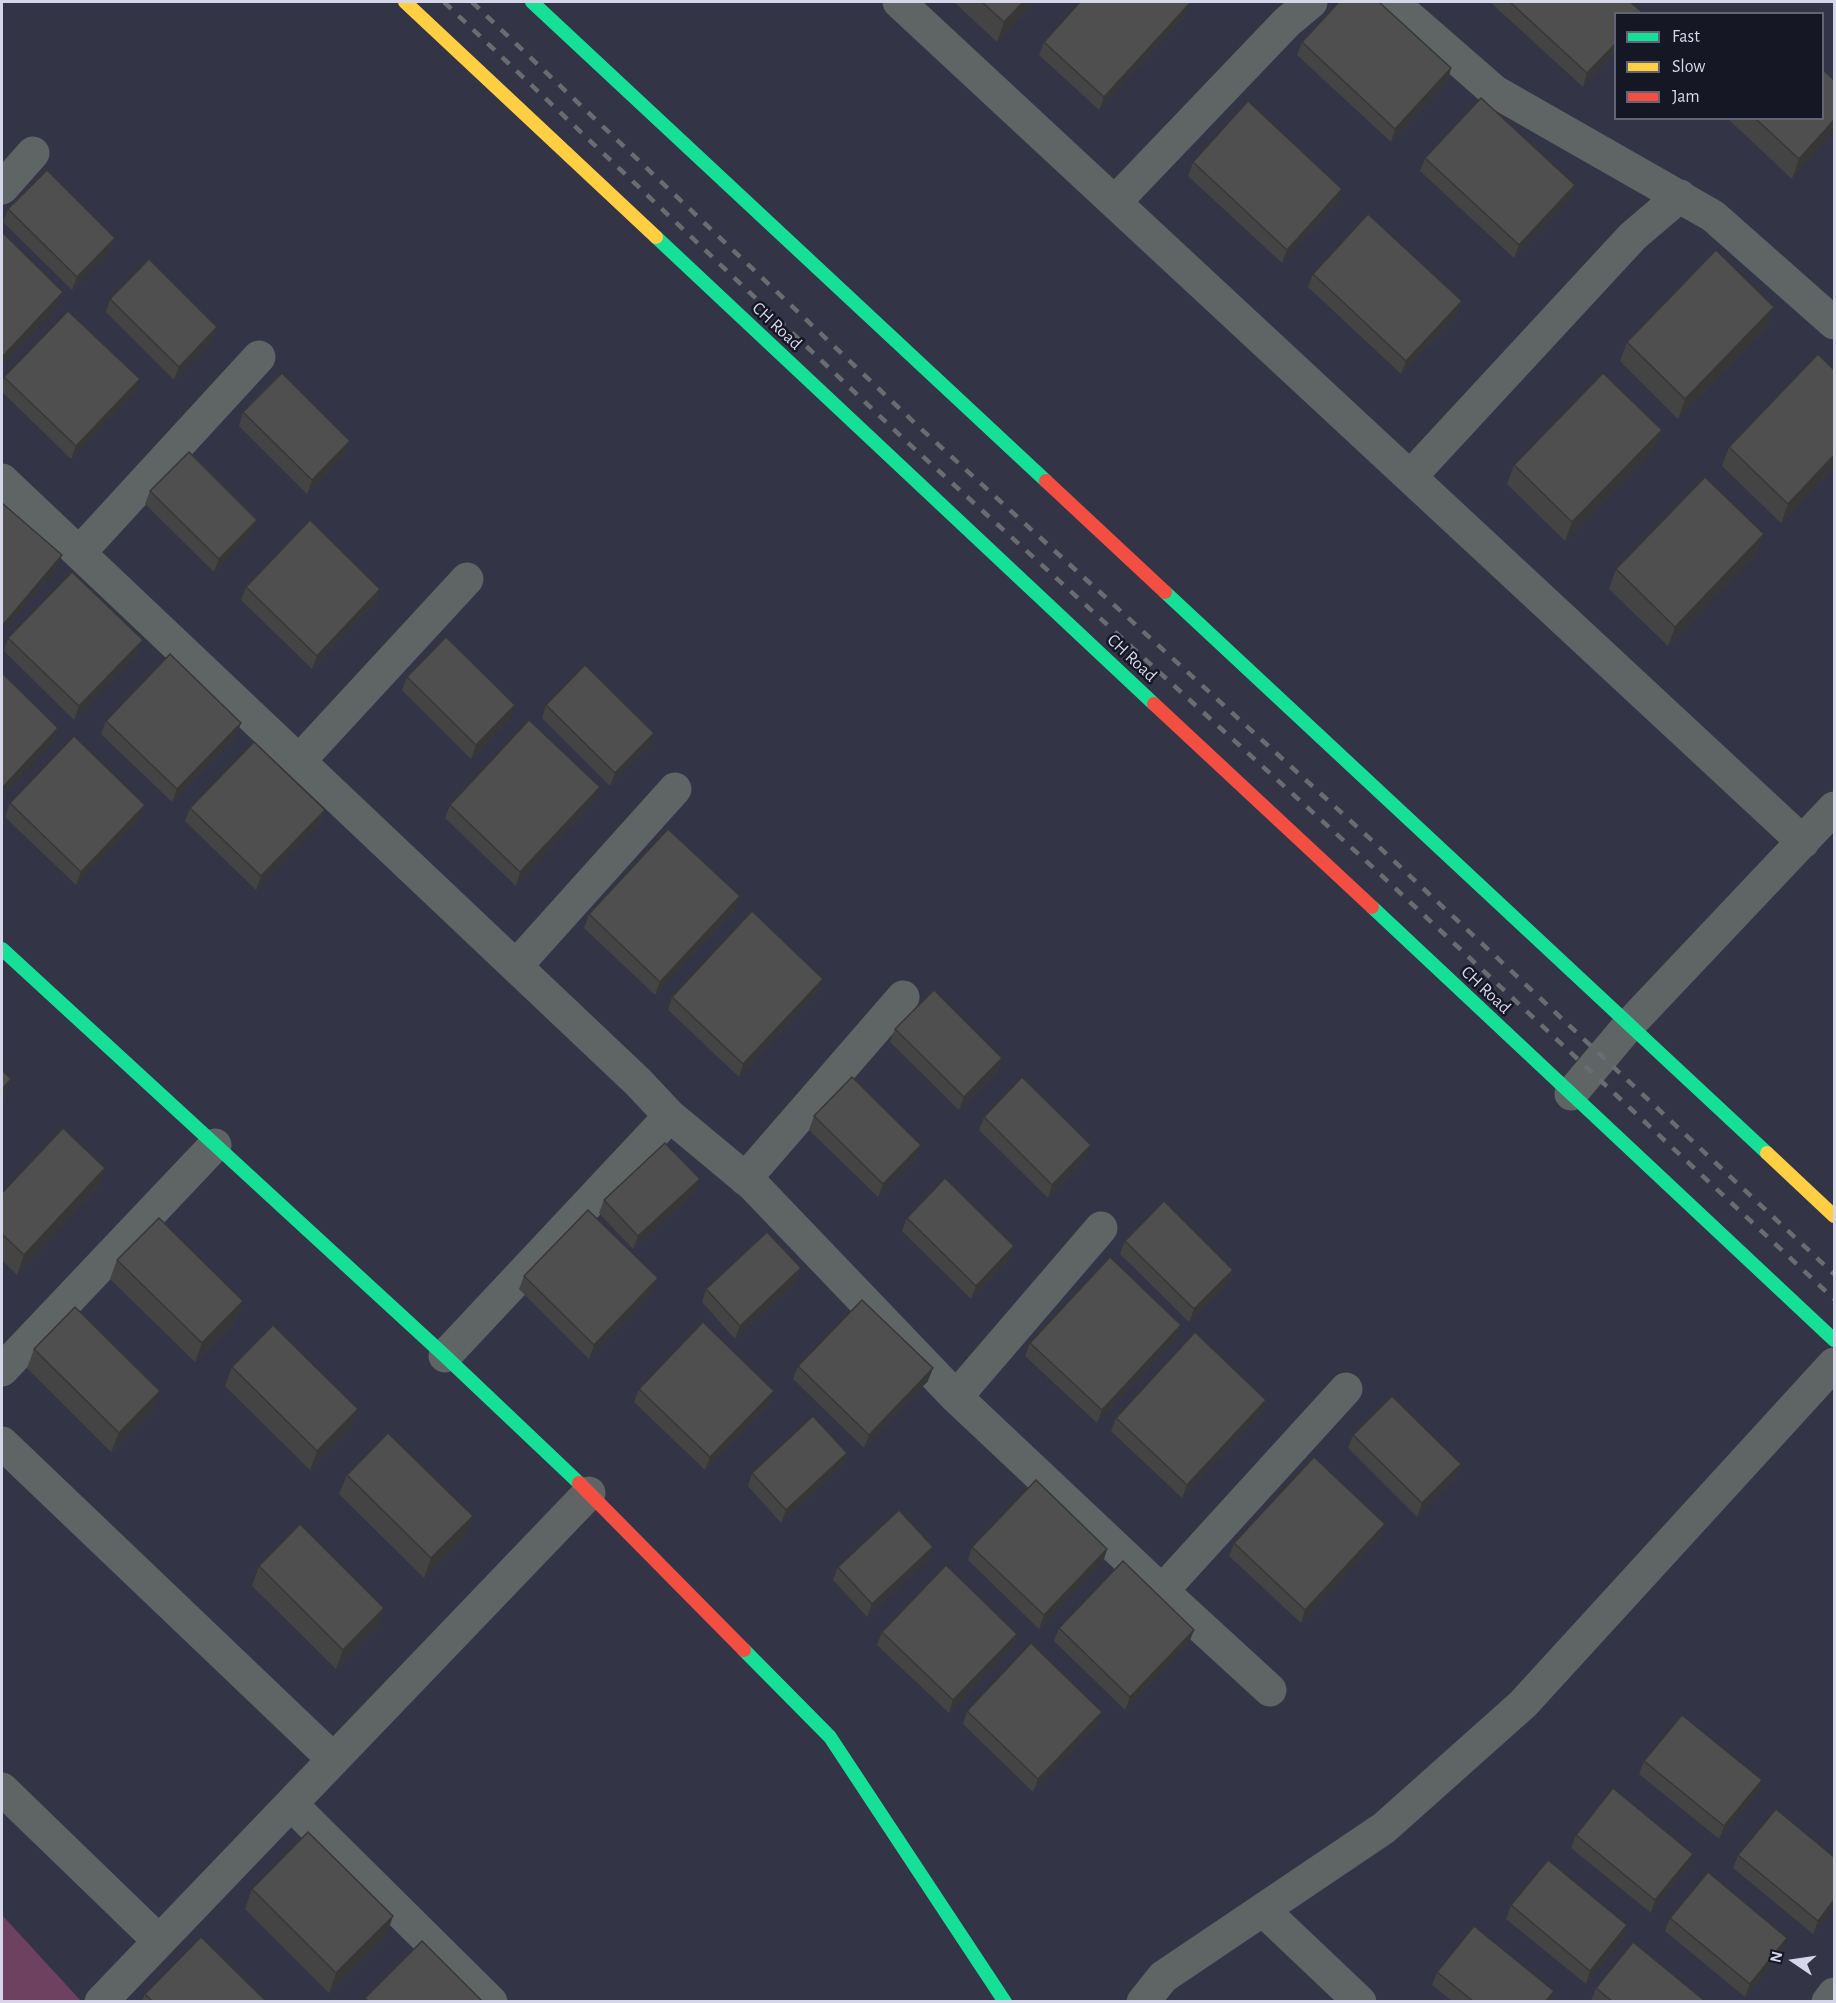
<!DOCTYPE html>
<html>
<head>
<meta charset="utf-8">
<style>
	body { margin:0 }
	#map { position:relative; width:1836px; height:2003px; overflow:hidden; background:#333445; font-family:"Alegreya Sans",sans-serif }
	canvas { display:block }
	.frame { position:absolute; inset:0; border:3px solid #d5d6ea; pointer-events:none }
	.legend { position:absolute; left:1614px; top:12px; width:210px; height:108px; box-sizing:border-box; background:#161725; border:2px solid #626374; margin:0; padding:8px 10px; list-style:none; font-size:18px; color:#d5d6ea }
	.legend li { display:flex; align-items:center; gap:12px; height:30px }
	.legend b { width:30px; border:2px solid #626374 }
	.north { position:absolute; left:1764px; top:1931px; width:60px; height:60px; -webkit-text-stroke:4px #161725; paint-order:stroke; rotate:283deg; font-size:16px; font-weight:700; line-height:24px; text-align:center; color:#d5d6ea }
	.north::after { content:''; display:block; margin:auto; width:21px; height:27px; background:#d5d6ea; clip-path:polygon(50% 0,100% 100%,50% 72%,0 100%) }
</style>
</head>
<body>
<div id="map">
<canvas width="1836" height="2003"></canvas>
<div class="frame"></div>
<ul class="legend">
<li><b style="height:8px;background:#16e098"></b>Fast</li>
<li><b style="height:8px;background:#ffcf43"></b>Slow</li>
<li><b style="height:8px;background:#f24e42"></b>Jam</li>
</ul>
<div class="north">N</div>
</div>
<script>
const context = document.querySelector('canvas').getContext('2d');
context.lineJoin = 'round';
function fill(path, color) {
  context.fillStyle = color;
  context.fill(path, 'evenodd');
}
function toPath(rows) {
  const path = new Path2D();
  for (const r of rows) {
    path.moveTo(r[0], r[1]);
    for (let i = 2; i < r.length; i += 2) path.lineTo(r[i], r[i + 1]);
  }
  return path;
}
function stroke(path, color, width, dash) {
  context.strokeStyle = color;
  context.lineWidth = width;
  context.lineCap = dash ? 'butt' : 'round';
  context.setLineDash(dash || []);
  context.stroke(path);
}
function label(font, color, halo, rows, align = 'center') {
  context.font = font + ' "Alegreya Sans",sans-serif';
  context.lineWidth = 5;
  context.setLineDash([]);
  context.textBaseline = 'middle';
  context.strokeStyle = halo;
  context.fillStyle = color;
  for (const [text, x, y, turn = 0] of rows) {
    context.save();
    context.translate(x, y);
    context.rotate((+turn || 0) * Math.PI / 180);
    context.textAlign = isNaN(turn) ? turn : align;
    if (halo) context.strokeText(text, 0, 0);
    context.fillText(text, 0, 0);
    context.restore();
  }
}
fill(toPath([
	[2,1915,81,2001,2,2001]
]), '#6e4161');
stroke(toPath([
	[899,2,1803,842],
	[1392,2,1494,91,1713,216,1834,323],
	[2,188,33,153],
	[1115,202,1287,22,1311,2],
	[1410,477,1633,236,1680,196],
	[2,480,638,1082,670,1116],
	[79,553,259,357],
	[299,761,467,579],
	[516,966,675,789],
	[1571,1094,1629,1025,1834,808],
	[745,1179,903,997],
	[445,1356,670,1116,753,1185,956,1397,1162,1591,1346,1389],
	[2,1370,215,1145],
	[956,1397,1101,1228],
	[2,1443,333,1759],
	[1162,1591,1270,1690],
	[2,1789,159,1941],
	[291,1804,491,2002],
	[1263,1910,1360,2002],
	[101,2002,589,1493],
	[1143,2002,1163,1977,1384,1828,1523,1704,1834,1364],
	[1828,2002,1834,1994]
]), '#5f6464', 33);
stroke(toPath([
	[532,2,1046,481],
	[656,237,1154,704],
	[1165,592,1767,1153],
	[1372,907,1834,1340],
	[2,949,445,1356,579,1483],
	[744,1650,830,1737,1005,2002]
]), '#16e098', 14);
stroke(toPath([
	[405,2,656,237],
	[1767,1153,1834,1216]
]), '#ffcf43', 14);
stroke(toPath([
	[1046,481,1165,592],
	[1154,704,1372,907],
	[579,1483,744,1650]
]), '#f24e42', 14);
stroke(toPath([
	[444,2,906,441,1365,860,1834,1299],
	[472,2,919,427,1378,846,1834,1274]
]), '#6a6c72', 4.5, [10, 10]);
fill(toPath([
	[954,2,1034,2,997,42],
	[1490,2,1630,2,1616,14,1616,51,1583,87],
	[1190,3,1185,16,1099,110,1039,55,1044,42],
	[1302,42,1451,68,1447,82,1391,142,1297,55],
	[1727,118,1822,118,1792,179],
	[1425,158,1575,185,1570,198,1514,258,1420,171],
	[1193,163,1342,189,1337,202,1282,263,1188,176],
	[8,209,115,238,110,251,72,290,3,222],
	[1313,274,1462,301,1457,314,1401,374,1308,287],
	[110,299,217,327,213,340,174,380,106,312],
	[1774,307,1767,327,1678,419,1620,361,1627,342],
	[1834,370,1834,468,1781,523,1722,466,1729,447],
	[4,377,135,392,71,459,2,392,2,385],
	[243,412,345,454,307,494,239,426],
	[1655,449,1565,541,1507,484,1514,465],
	[150,491,252,533,214,572,145,504],
	[1757,554,1668,646,1609,589,1616,569],
	[246,587,380,589,376,602,312,669,241,600],
	[8,638,143,640,138,653,74,720,4,651],
	[407,677,510,719,471,759,402,690],
	[546,705,649,746,610,786,542,718],
	[106,721,236,736,172,802,101,734],
	[595,800,516,886,445,818,450,805],
	[10,803,140,818,76,885,5,817],
	[190,808,325,810,320,823,256,890,185,821],
	[735,909,655,995,584,928,589,914],
	[818,992,739,1077,668,1010,672,997],
	[895,1029,1002,1058,998,1071,959,1110,890,1042],
	[814,1116,916,1158,878,1197,809,1130],
	[984,1117,1086,1158,1048,1198,979,1130],
	[98,1187,17,1275,2,1260,2,1193],
	[695,1192,633,1249,599,1213,604,1200],
	[907,1218,1009,1259,971,1299,902,1231],
	[1125,1241,1233,1270,1228,1283,1189,1322,1120,1254],
	[117,1260,243,1301,236,1321,195,1362,110,1279],
	[524,1276,653,1291,589,1359,519,1289],
	[796,1282,735,1339,702,1302,706,1289],
	[1177,1338,1097,1423,1025,1356,1030,1343],
	[34,1349,160,1391,153,1410,111,1452,27,1368],
	[798,1366,928,1381,864,1448,793,1379],
	[232,1367,351,1428,310,1470,225,1386],
	[639,1389,769,1404,705,1470,634,1402],
	[1261,1413,1182,1498,1111,1431,1116,1418],
	[1353,1435,1461,1464,1456,1477,1417,1517,1348,1448],
	[847,1453,842,1466,781,1523,748,1486,752,1473],
	[347,1475,473,1516,466,1536,424,1578,339,1494],
	[1380,1537,1301,1623,1229,1556,1234,1543],
	[972,1547,1107,1549,1103,1562,1039,1629,968,1560],
	[928,1560,867,1617,833,1580,838,1567],
	[259,1566,384,1608,377,1627,336,1669,252,1586],
	[1059,1628,1189,1643,1125,1710,1054,1641],
	[882,1632,1017,1634,1012,1647,949,1713,877,1645],
	[967,1711,1097,1725,1033,1792,963,1724],
	[1644,1761,1762,1780,1757,1793,1719,1839,1639,1774],
	[1576,1835,1693,1854,1688,1867,1651,1913,1571,1848],
	[1738,1855,1834,1908,1813,1934,1733,1868],
	[252,1889,393,1916,386,1936,329,1993,245,1909],
	[1511,1905,1627,1925,1623,1938,1586,1984,1506,1919],
	[1670,1918,1783,1951,1745,1997,1665,1931],
	[1437,1972,1554,1991,1551,2001,1452,2001,1432,1985],
	[1596,1988,1705,2001,1591,2001],
	[145,1994,266,2001,142,2001]
]), '#454444');
fill(toPath([
	[1023,2,1034,2,997,42,1004,22],
	[1190,3,1185,16,1099,110,1104,97],
	[1616,43,1616,51,1583,87,1587,73],
	[1451,68,1447,82,1391,142,1395,129],
	[1834,120,1834,132,1792,179,1799,159],
	[1575,185,1570,198,1514,258,1519,245],
	[1342,189,1337,202,1282,263,1287,250],
	[115,238,110,251,72,290,77,277],
	[63,292,58,306,2,365,2,357],
	[1462,301,1457,314,1401,374,1406,361],
	[1774,307,1767,327,1678,419,1685,399],
	[217,327,213,340,174,380,179,367],
	[140,379,135,392,71,459,76,446],
	[1662,430,1655,449,1565,541,1572,522],
	[350,441,345,454,307,494,312,480],
	[1834,455,1834,468,1781,523,1788,504],
	[257,520,252,533,214,572,219,559],
	[1764,534,1757,554,1668,646,1675,627],
	[62,555,57,569,2,634,2,626],
	[380,589,376,602,312,669,317,656],
	[143,640,138,653,74,720,79,706],
	[515,705,510,719,471,759,476,745],
	[241,723,236,736,172,802,177,789],
	[58,728,54,741,2,796,2,788],
	[654,733,649,746,610,786,615,773],
	[600,787,595,800,516,886,520,872],
	[145,805,140,818,76,885,81,872],
	[325,810,320,823,256,890,261,876],
	[740,896,735,909,655,995,660,982],
	[823,979,818,992,739,1077,743,1064],
	[1002,1058,998,1071,959,1110,964,1097],
	[11,1079,4,1099,2,1101,2,1089],
	[921,1145,916,1158,878,1197,883,1184],
	[1091,1145,1086,1158,1048,1198,1052,1185],
	[105,1168,98,1187,17,1275,24,1255],
	[700,1179,695,1192,633,1249,638,1236],
	[1014,1246,1009,1259,971,1299,976,1286],
	[801,1268,796,1282,735,1339,740,1326],
	[1233,1270,1228,1283,1189,1322,1194,1309],
	[658,1278,653,1291,589,1359,594,1345],
	[243,1301,236,1321,195,1362,202,1343],
	[1181,1325,1177,1338,1097,1423,1102,1410],
	[933,1368,928,1381,864,1448,869,1435],
	[160,1391,153,1410,111,1452,119,1433],
	[774,1391,769,1404,705,1470,710,1457],
	[1266,1400,1261,1413,1182,1498,1187,1485],
	[358,1409,351,1428,310,1470,317,1451],
	[847,1453,842,1466,781,1523,786,1510],
	[1461,1464,1456,1477,1417,1517,1422,1503],
	[473,1516,466,1536,424,1578,431,1558],
	[1385,1524,1380,1537,1301,1623,1305,1610],
	[933,1547,928,1560,867,1617,872,1604],
	[1107,1549,1103,1562,1039,1629,1044,1615],
	[384,1608,377,1627,336,1669,343,1650],
	[1194,1630,1189,1643,1125,1710,1130,1697],
	[1017,1634,1012,1647,949,1713,953,1700],
	[1102,1712,1097,1725,1033,1792,1038,1779],
	[1762,1780,1757,1793,1719,1839,1724,1826],
	[1693,1854,1688,1867,1651,1913,1655,1900],
	[1834,1900,1834,1908,1813,1934,1818,1921],
	[393,1916,386,1936,329,1993,336,1973],
	[1627,1925,1623,1938,1586,1984,1590,1971],
	[1787,1938,1783,1951,1745,1997,1750,1984],
	[1554,1991,1551,2001,1546,2001]
]), '#383737');
const building = toPath([
	[982,2,1023,2,1004,22,982,2],
	[1080,2,1189,2,1190,3,1104,97,1044,42,1080,2],
	[1339,2,1379,2,1451,68,1395,129,1302,42,1339,2],
	[1510,2,1630,2,1643,13,1616,14,1616,43,1587,73,1510,2],
	[1822,69,1834,80,1834,120,1799,159,1755,118,1822,118,1822,69],
	[1481,98,1575,185,1519,245,1425,158,1481,98],
	[1248,101,1342,189,1287,250,1193,162,1248,101],
	[47,170,115,238,77,277,8,209,47,170],
	[1368,214,1462,301,1406,361,1313,274,1368,214],
	[2,232,63,292,2,357,2,232],
	[1716,250,1774,307,1685,399,1627,342,1716,250],
	[149,259,217,327,179,367,110,299,149,259],
	[68,311,140,379,76,446,4,377,68,311],
	[1818,354,1834,370,1834,455,1788,504,1729,447,1818,354],
	[282,373,350,441,312,480,243,412,282,373],
	[1603,373,1662,430,1572,522,1514,465,1603,373],
	[189,452,257,520,219,559,150,491,189,452],
	[1705,477,1764,534,1675,627,1616,569,1705,477],
	[2,503,62,555,2,626,2,503],
	[310,520,380,589,317,656,246,587,310,520],
	[72,572,143,640,79,706,8,638,72,572],
	[446,637,515,705,476,745,407,677,446,637],
	[170,654,241,723,177,789,106,721,170,654],
	[585,665,654,733,615,773,546,705,585,665],
	[2,673,58,728,2,788,2,673],
	[529,720,600,787,520,872,450,805,529,720],
	[74,736,145,805,81,872,10,803,74,736],
	[254,742,325,810,261,876,190,808,254,742],
	[668,829,740,896,660,982,589,914,668,829],
	[752,911,823,979,743,1064,672,997,752,911],
	[934,990,1002,1058,964,1097,895,1029,934,990],
	[2,1070,11,1079,2,1089,2,1070],
	[852,1077,921,1145,883,1184,814,1116,852,1077],
	[1022,1077,1091,1145,1052,1185,984,1117,1022,1077],
	[63,1128,105,1168,24,1255,2,1234,2,1193,63,1128],
	[665,1143,700,1179,638,1236,604,1200,665,1143],
	[945,1178,1014,1246,976,1286,907,1218,945,1178],
	[1164,1201,1233,1270,1194,1309,1125,1241,1164,1201],
	[588,1210,658,1278,594,1345,524,1276,588,1210],
	[159,1218,243,1301,202,1343,117,1260,159,1218],
	[767,1232,801,1268,740,1326,706,1289,767,1232],
	[1110,1257,1181,1325,1102,1410,1030,1343,1110,1257],
	[862,1300,933,1368,869,1435,798,1366,862,1300],
	[75,1307,160,1391,119,1433,34,1349,75,1307],
	[703,1322,774,1391,710,1457,639,1389,703,1322],
	[273,1325,358,1409,317,1451,232,1367,273,1325],
	[1195,1332,1266,1400,1187,1485,1116,1418,1195,1332],
	[1392,1396,1461,1464,1422,1503,1353,1435,1392,1396],
	[813,1416,847,1453,786,1510,752,1473,813,1416],
	[388,1433,473,1516,431,1558,347,1475,388,1433],
	[1314,1457,1385,1524,1305,1610,1234,1543,1314,1457],
	[1036,1480,1107,1549,1044,1615,972,1547,1036,1480],
	[899,1510,933,1547,872,1604,838,1567,899,1510],
	[300,1524,384,1608,343,1650,259,1566,300,1524],
	[1123,1561,1194,1630,1130,1697,1059,1628,1123,1561],
	[946,1565,1017,1634,953,1700,882,1632,946,1565],
	[1031,1643,1102,1712,1038,1779,967,1711,1031,1643],
	[1682,1715,1762,1780,1724,1826,1644,1761,1682,1715],
	[1613,1788,1693,1854,1655,1900,1576,1835,1613,1788],
	[1776,1809,1834,1857,1834,1900,1818,1921,1738,1855,1776,1809],
	[308,1832,393,1916,336,1973,252,1889,308,1832],
	[1548,1860,1627,1925,1590,1971,1511,1905,1548,1860],
	[1708,1872,1787,1938,1750,1984,1670,1918,1708,1872],
	[1474,1926,1554,1991,1546,2001,1473,2001,1437,1972,1474,1926],
	[201,1937,266,2001,152,2001,145,1994,201,1937],
	[422,1941,482,2001,368,2001,365,1998,422,1941],
	[1633,1942,1705,2001,1612,2001,1596,1988,1633,1942]
]);
fill(building, '#504f4f');
stroke(building, '#383737', 1.5);
label('18px', '#d5d6ea', '#161725', [
	["CH Road",777,326,43],
	["CH Road",1132,658,43],
	["CH Road",1486,990,43]
]);
</script>
</body>
</html>
